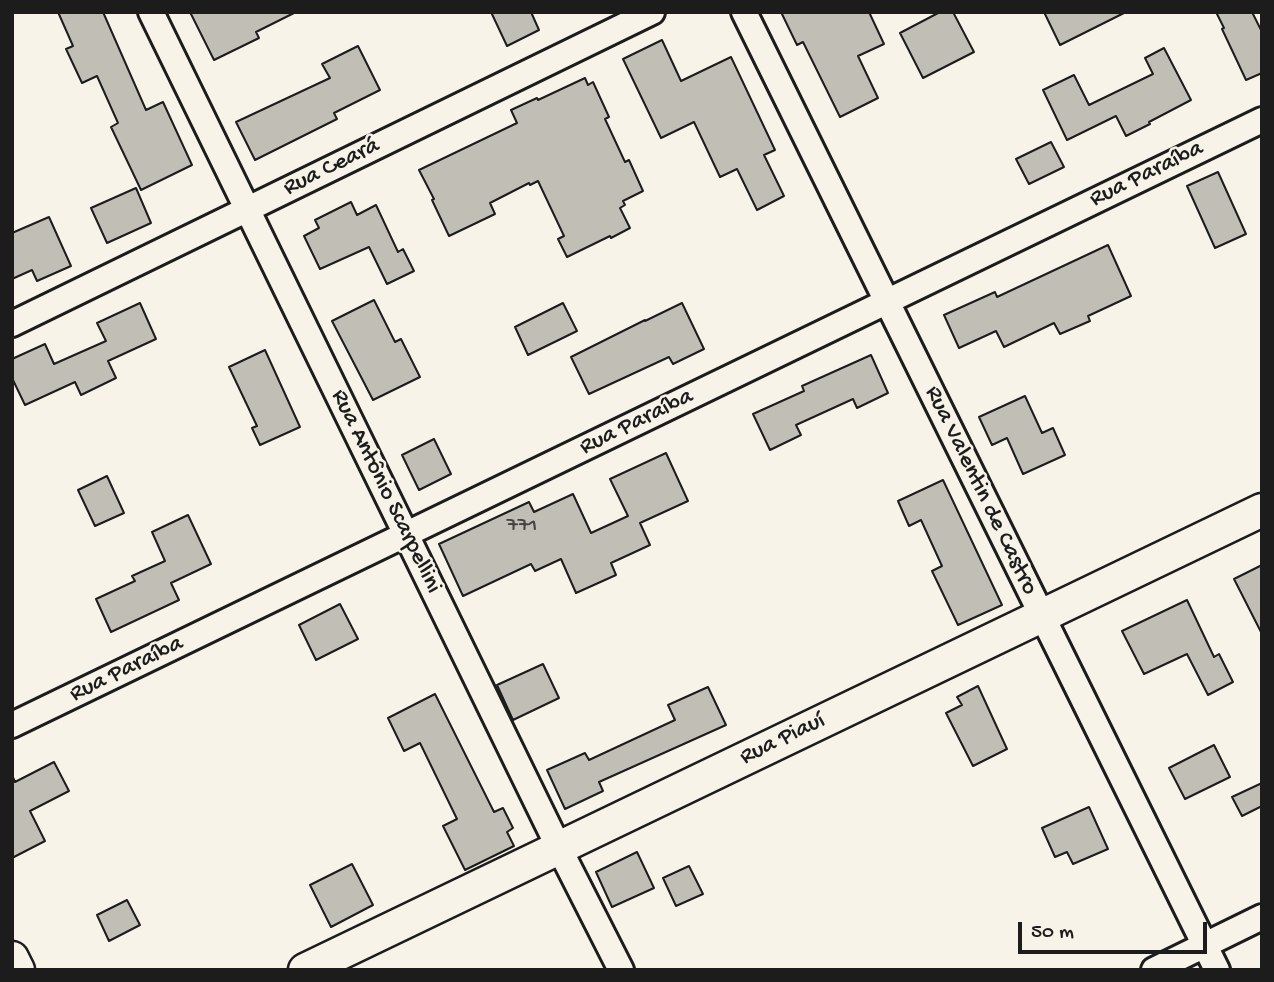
<!DOCTYPE html>
<html>
<head>
<meta charset="utf-8">
<style>
	body { margin:0 }
	#map { position:relative; width:1274px; height:982px; overflow:hidden; background:#f7f3e8; font-family:"Gochi Hand",sans-serif }
	canvas { display:block }
	.frame { position:absolute; inset:0; border:14px solid #1c1c1c; pointer-events:none }
	.scale { position:absolute; left:1018px; top:922px; width:189px; height:32px; box-sizing:border-box; border:4px solid #1c1c1c; border-top:0; padding-left:9px; font-size:21px; line-height:24px; white-space:nowrap; color:#1c1c1c; -webkit-text-stroke:5px #f7f3e8; paint-order:stroke }
</style>
</head>
<body>
<div id="map">
<canvas width="1274" height="982"></canvas>
<div class="frame"></div>
<div class="scale">50 m</div>
</div>
<script>
const context = document.querySelector('canvas').getContext('2d');
context.lineJoin = 'round';
function fill(path, color) {
  context.fillStyle = color;
  context.fill(path, 'evenodd');
}
function toPath(rows) {
  const path = new Path2D();
  for (const r of rows) {
    path.moveTo(r[0], r[1]);
    for (let i = 2; i < r.length; i += 2) path.lineTo(r[i], r[i + 1]);
  }
  return path;
}
function stroke(path, color, width, dash) {
  context.strokeStyle = color;
  context.lineWidth = width;
  context.lineCap = dash ? 'butt' : 'round';
  context.setLineDash(dash || []);
  context.stroke(path);
}
function label(font, color, halo, rows, align = 'center') {
  context.font = font + ' "Gochi Hand",sans-serif';
  context.lineWidth = 5;
  context.setLineDash([]);
  context.textBaseline = 'middle';
  context.strokeStyle = halo;
  context.fillStyle = color;
  for (const [text, x, y, turn = 0] of rows) {
    context.save();
    context.translate(x, y);
    context.rotate((+turn || 0) * Math.PI / 180);
    context.textAlign = isNaN(turn) ? turn : align;
    if (halo) context.strokeText(text, 0, 0);
    context.fillText(text, 0, 0);
    context.restore();
  }
}
const building = toPath([
	[58,12,103,12,146,110,163,102,192,165,141,190,111,127,118,123,97,76,82,83,66,49,73,46,58,12],
	[190,12,296,12,256,32,259,38,214,60,190,12],
	[491,12,531,12,539,30,507,46,491,12],
	[781,12,869,12,884,44,858,56,878,98,840,117,803,42,797,45,781,12],
	[940,12,953,12,974,52,923,78,900,33,940,12],
	[1044,12,1126,12,1060,45,1044,12],
	[1216,12,1252,12,1262,32,1262,73,1246,80,1222,29,1224,28,1216,12],
	[662,40,681,81,731,57,775,150,764,155,784,196,757,210,737,169,720,177,694,122,661,138,623,59,662,40],
	[358,46,380,90,334,113,337,119,255,160,236,122,330,78,322,64,358,46],
	[1164,48,1191,100,1149,122,1150,124,1126,136,1116,116,1067,140,1043,90,1074,75,1089,105,1153,74,1145,58,1164,48],
	[585,78,588,85,593,82,609,117,605,119,625,162,629,160,643,191,623,201,625,205,620,208,630,228,611,238,610,236,567,257,558,239,564,236,538,181,530,185,529,183,490,203,495,214,449,236,432,200,434,199,419,170,517,123,511,110,537,98,538,100,585,78],
	[1051,142,1064,167,1029,184,1016,159,1051,142],
	[1218,172,1246,234,1215,248,1187,186,1218,172],
	[136,188,151,223,107,243,91,208,136,188],
	[351,202,357,215,376,205,398,252,403,249,414,271,387,284,369,247,320,269,304,236,319,228,315,220,351,202],
	[49,217,71,266,37,281,32,270,12,279,12,233,49,217],
	[1108,245,1131,296,1088,316,1090,321,1060,334,1054,323,1004,347,996,331,959,348,944,315,995,292,997,297,1108,245],
	[374,300,395,342,401,339,420,377,373,400,332,321,374,300],
	[140,303,156,339,108,361,116,378,81,395,75,382,25,405,12,378,12,359,45,344,54,364,106,341,97,323,140,303],
	[563,303,577,331,528,355,515,327,563,303],
	[682,303,704,349,673,364,669,357,589,394,571,357,645,320,645,321,682,303],
	[265,350,300,427,260,445,252,428,257,426,229,367,265,350],
	[871,355,888,393,857,408,853,399,796,425,801,435,770,450,753,414,804,391,802,386,871,355],
	[1025,396,1042,433,1053,428,1065,455,1023,474,1007,438,992,445,979,417,1025,396],
	[434,439,451,474,419,490,402,455,434,439],
	[666,453,688,501,640,523,650,545,611,563,616,575,576,593,561,559,535,571,531,564,463,596,439,544,529,502,534,512,573,494,591,533,628,516,610,479,666,453],
	[107,476,124,513,95,526,78,490,107,476],
	[943,480,1002,605,958,625,932,571,942,566,921,520,909,526,898,501,943,480],
	[188,515,211,564,171,583,179,600,111,632,96,599,135,581,132,576,165,561,152,532,188,515],
	[1262,565,1262,634,1234,579,1262,565],
	[1187,600,1214,657,1219,654,1233,682,1208,695,1187,654,1144,674,1122,631,1187,600],
	[340,604,358,639,316,660,299,625,340,604],
	[543,664,559,698,513,720,497,685,543,664],
	[978,686,1007,749,973,766,946,713,962,705,957,697,978,686],
	[708,687,726,725,599,782,603,791,565,809,547,770,585,753,589,760,675,720,668,705,708,687],
	[435,694,494,812,503,808,513,828,507,832,514,846,465,870,443,826,457,819,420,743,404,751,388,718,435,694],
	[1214,745,1230,777,1185,799,1169,768,1214,745],
	[54,762,69,791,30,811,45,841,12,858,12,775,15,782,54,762],
	[1262,783,1262,806,1242,816,1232,797,1262,783],
	[1089,807,1108,849,1073,864,1067,852,1055,857,1042,828,1089,807],
	[637,852,654,888,612,907,596,872,637,852],
	[352,864,373,905,331,927,310,885,352,864],
	[689,866,703,894,676,906,663,878,689,866],
	[127,900,140,925,109,941,97,915,127,900]
]);
fill(building, '#c0beb5');
stroke(building, '#1c1c1c', 2);
const minor = toPath([
	[151,12,559,848,621,970],
	[744,12,1217,970],
	[12,324,652,12],
	[12,725,1262,120],
	[1154,970,1262,917]
]);
const tertiary = toPath([
	[12,958,18,970],
	[305,970,1262,510]
]);
stroke(minor, '#1c1c1c', 30);
stroke(tertiary, '#1c1c1c', 37);
stroke(minor, '#f7f3e8', 24);
stroke(tertiary, '#f7f3e8', 32);
label('21px', '#454442', null, [
	["771",522,527]
]);
label('24px', '#1c1c1c', '#f7f3e8', [
	["Rua Ceará",332,168,-26],
	["Rua Paraíba",1147,175,-26],
	["Rua Paraíba",637,423,-26],
	["Rua Valentin de Castro",980,491,64],
	["Rua Antônio Scarpellini",385,492,64],
	["Rua Paraíba",127,670,-26],
	["Rua Piauí",783,740,-26]
]);
</script>
</body>
</html>
